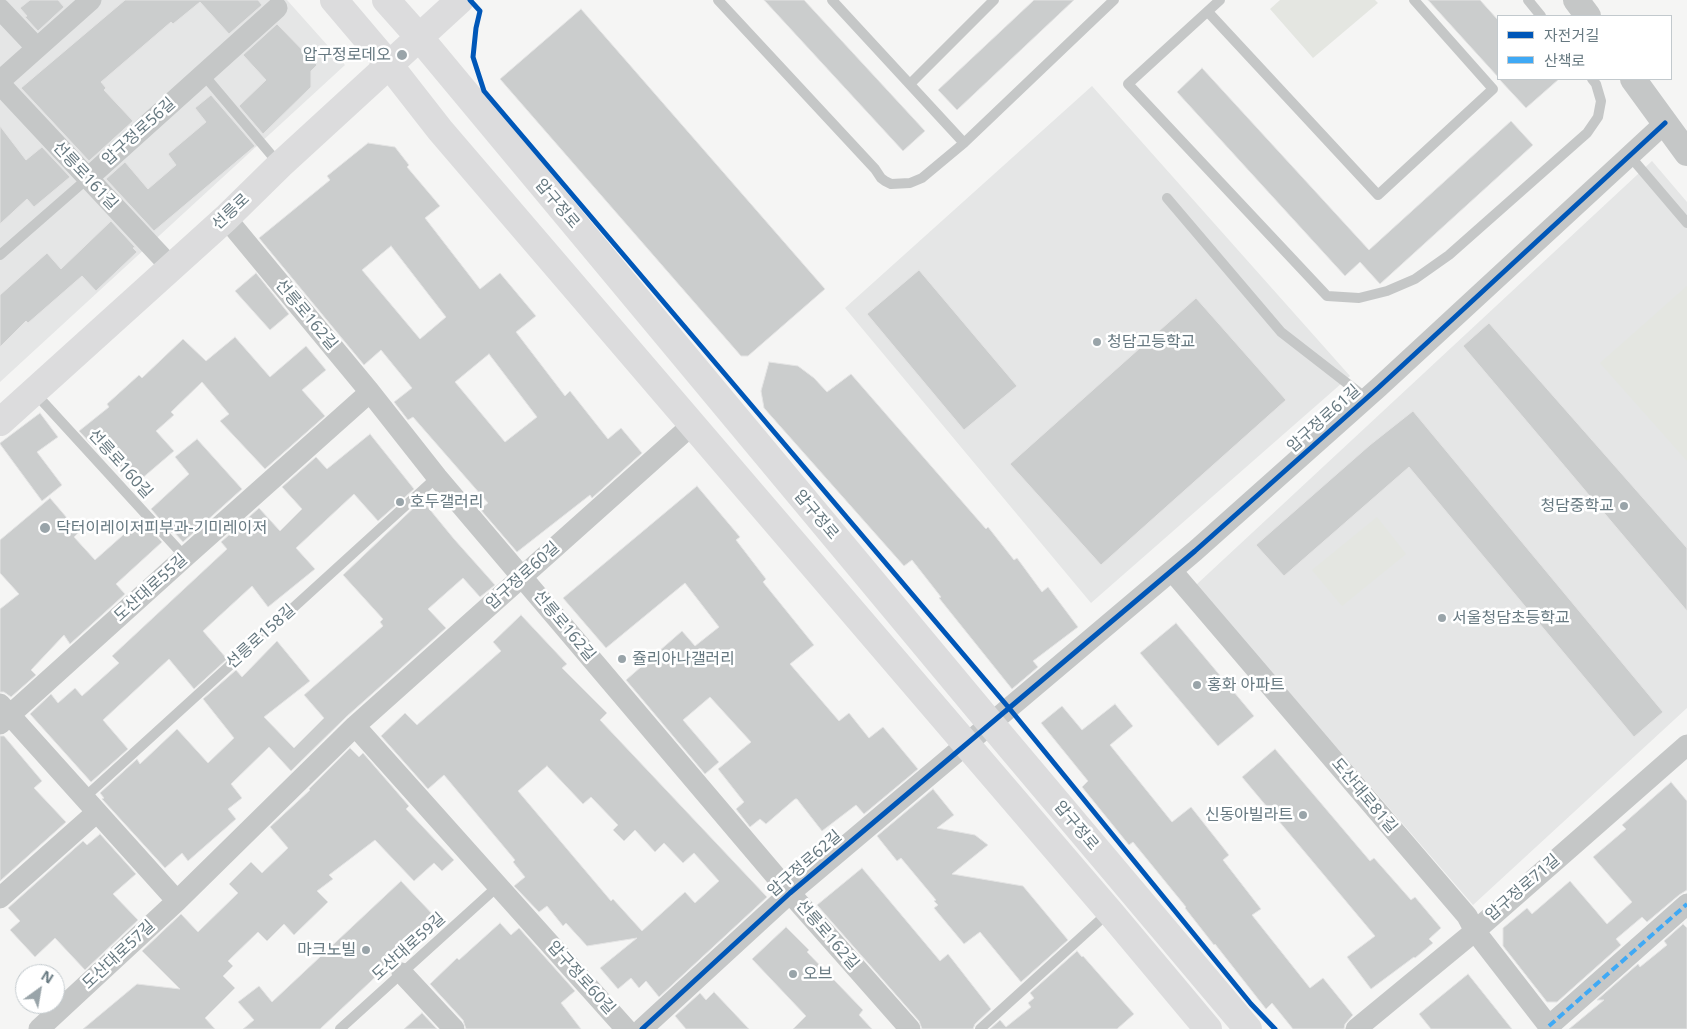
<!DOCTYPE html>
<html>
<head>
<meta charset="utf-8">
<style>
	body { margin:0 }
	#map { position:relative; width:1687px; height:1029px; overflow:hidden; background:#f5f5f4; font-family:"Noto Sans","Noto Sans KR",sans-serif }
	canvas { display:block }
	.legend { position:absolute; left:1497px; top:15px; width:175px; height:65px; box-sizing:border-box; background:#fff; border:1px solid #c2c9cd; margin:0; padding:6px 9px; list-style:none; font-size:15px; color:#677981 }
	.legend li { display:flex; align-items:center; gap:10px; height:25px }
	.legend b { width:25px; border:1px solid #c2c9cd }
	.north { position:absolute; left:15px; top:964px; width:50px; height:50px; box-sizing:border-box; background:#fff; border:1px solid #c2c9cd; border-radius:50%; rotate:32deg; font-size:14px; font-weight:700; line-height:20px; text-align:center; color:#677981 }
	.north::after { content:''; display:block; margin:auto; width:18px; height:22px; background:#99a4a9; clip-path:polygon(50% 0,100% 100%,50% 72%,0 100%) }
</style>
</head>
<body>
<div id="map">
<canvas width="1687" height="1029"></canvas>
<ul class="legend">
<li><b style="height:6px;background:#0057b8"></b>자전거길</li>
<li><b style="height:6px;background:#3fa9f5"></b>산책로</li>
</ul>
<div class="north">N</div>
</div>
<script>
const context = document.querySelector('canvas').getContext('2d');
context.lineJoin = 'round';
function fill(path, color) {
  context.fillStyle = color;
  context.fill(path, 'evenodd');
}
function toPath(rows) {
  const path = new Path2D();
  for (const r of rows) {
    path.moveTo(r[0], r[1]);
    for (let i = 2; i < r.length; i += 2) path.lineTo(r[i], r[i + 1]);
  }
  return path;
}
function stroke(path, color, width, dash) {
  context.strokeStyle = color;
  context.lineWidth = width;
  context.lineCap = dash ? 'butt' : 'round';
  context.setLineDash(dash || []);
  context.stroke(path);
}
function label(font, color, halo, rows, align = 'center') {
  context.font = font + ' "Noto Sans","Noto Sans KR",sans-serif';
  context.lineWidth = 5;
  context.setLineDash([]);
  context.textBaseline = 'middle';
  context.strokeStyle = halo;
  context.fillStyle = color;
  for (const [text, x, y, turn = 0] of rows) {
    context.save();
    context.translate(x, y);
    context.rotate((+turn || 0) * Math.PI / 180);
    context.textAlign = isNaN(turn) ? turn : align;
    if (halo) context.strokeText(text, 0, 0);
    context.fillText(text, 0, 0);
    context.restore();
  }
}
fill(toPath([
	[0,0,287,0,345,65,0,382],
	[1092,86,1350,376,1091,603,845,308],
	[1652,161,1687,202,1687,708,1473,905,1196,585]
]), '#e5e6e6');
fill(toPath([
	[1280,0,1375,0,1378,3,1313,58,1270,9],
	[1687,286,1687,461,1600,363],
	[1377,517,1406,554,1342,606,1312,570]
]), '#e4e6e1');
const building = toPath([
	[30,0,58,0,64,7,38,31,25,17,27,16,20,8,30,0],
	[125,0,258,0,262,5,229,34,200,2,173,24,171,22,101,82,106,88,104,90,133,121,89,161,21,88,125,0],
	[764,0,804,0,925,131,903,151,764,0],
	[1034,0,1074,0,957,110,938,90,1034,0],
	[1428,0,1480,0,1498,20,1498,77,1428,0],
	[581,9,825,289,748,356,741,356,500,79,581,9],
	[277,24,317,65,311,71,311,87,263,134,239,106,266,80,243,55,277,24],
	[1202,68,1369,250,1511,121,1533,145,1380,284,1360,262,1345,276,1177,92,1202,68],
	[1499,79,1559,79,1526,108,1499,79],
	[211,95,255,146,154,231,106,179,125,162,148,189,176,165,168,154,206,122,195,108,211,95],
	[0,126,26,160,42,147,70,177,34,207,27,199,0,224,0,126],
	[368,143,395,147,409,165,407,167,440,206,425,218,480,289,500,273,536,316,516,332,565,396,570,391,608,439,621,428,642,453,592,498,590,495,517,552,480,509,488,503,413,417,408,420,394,402,412,388,381,350,364,365,259,238,330,180,327,176,368,143],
	[391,246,446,317,420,339,362,270,391,246],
	[489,354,537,417,505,442,455,382,489,354],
	[111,221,135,247,133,248,137,252,96,291,82,276,28,323,26,321,0,347,0,295,47,253,61,269,111,221],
	[919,270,1017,386,964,430,867,314,919,270],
	[256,273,289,314,270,330,235,291,256,273],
	[1196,298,1286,400,1101,565,1010,464,1196,298],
	[1489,323,1687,548,1687,611,1463,346,1489,323],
	[235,337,270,377,306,346,326,370,302,390,325,416,265,469,220,421,229,414,202,382,171,412,174,415,156,431,174,451,133,486,100,444,95,448,79,431,109,407,107,404,139,375,142,378,183,339,206,361,235,337],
	[769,362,798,366,814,378,827,392,851,374,986,529,988,527,1014,560,1017,558,1042,592,1048,587,1078,627,1033,661,1038,667,1012,689,939,598,941,597,912,560,904,566,764,408,761,391,769,362],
	[1413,411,1663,712,1634,737,1409,467,1284,576,1256,545,1370,445,1413,411],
	[40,413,58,437,37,452,62,485,42,501,0,444,0,443,40,413],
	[370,434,414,489,378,521,354,494,296,548,315,569,268,607,252,586,203,631,227,659,194,689,169,659,103,720,128,749,91,782,30,714,51,694,58,703,75,688,82,696,119,663,112,656,227,549,221,542,259,508,280,531,302,509,282,487,316,457,327,469,370,434],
	[197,439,242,489,183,542,173,531,172,533,151,509,189,474,175,457,197,439],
	[697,486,740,537,736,540,766,579,763,582,814,645,790,664,839,721,849,713,869,738,883,727,918,769,864,814,856,805,822,831,797,799,795,799,766,824,760,819,750,827,736,809,744,802,718,769,751,742,710,697,683,720,719,762,705,774,626,680,682,631,695,646,719,627,685,583,606,648,563,598,697,486],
	[50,498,79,532,74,537,95,560,141,519,162,542,116,584,125,594,70,644,64,635,31,670,36,675,11,697,4,692,0,692,0,609,19,594,0,573,0,540,50,498],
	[422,500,454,539,495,585,480,597,463,578,428,609,446,628,346,717,291,771,269,747,231,784,242,798,228,809,236,819,188,861,182,853,165,868,102,799,104,798,100,793,137,759,140,764,177,729,208,763,234,738,203,699,236,670,242,677,277,641,310,681,264,717,294,748,324,718,304,695,383,626,380,622,383,619,343,575,422,500],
	[521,615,567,664,562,668,607,713,600,720,767,897,659,997,646,981,639,988,631,978,618,989,600,968,637,938,587,946,566,923,563,926,547,906,539,912,514,886,525,877,513,862,515,860,444,775,428,789,381,736,405,713,417,725,501,651,493,642,521,615],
	[547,766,583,804,591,797,618,825,613,830,624,841,635,830,655,852,664,843,683,863,694,853,719,881,695,903,685,892,642,931,613,899,611,901,518,791,547,766],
	[1176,623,1254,716,1218,746,1140,653,1176,623],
	[1115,704,1133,726,1110,745,1172,822,1191,807,1229,855,1223,860,1261,909,1252,915,1310,988,1323,978,1353,1015,1345,1024,1344,1029,1293,1029,1272,1003,1266,1009,1215,944,1214,945,1185,908,1186,907,1133,842,1129,845,1082,787,1088,781,1041,723,1062,706,1082,730,1115,704],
	[0,736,4,736,42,781,34,788,66,822,0,881,0,736],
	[350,748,359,757,363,753,409,806,406,809,454,860,442,871,434,863,414,881,375,840,329,875,333,879,317,891,328,902,294,935,284,924,267,941,258,932,228,961,233,966,223,976,235,988,205,1018,215,1029,83,1029,137,984,180,989,142,951,181,914,198,932,238,893,229,884,251,862,262,873,288,848,270,827,310,790,309,789,350,748],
	[1275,749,1370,861,1374,858,1411,900,1415,897,1441,928,1429,939,1433,943,1415,958,1414,957,1371,989,1347,957,1375,936,1242,777,1275,749],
	[1671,782,1687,801,1687,890,1679,895,1647,922,1642,917,1616,939,1621,945,1557,1002,1547,1002,1503,946,1503,928,1527,908,1532,914,1570,881,1607,924,1632,902,1593,857,1626,829,1622,825,1671,782],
	[933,789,954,815,937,828,975,835,988,845,952,874,1023,886,1068,940,1021,982,980,932,964,944,934,908,938,905,934,901,936,900,901,858,897,861,877,836,933,789],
	[100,834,136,874,113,894,138,920,85,970,55,938,35,957,10,930,20,921,8,908,83,841,87,845,100,834],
	[862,868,940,961,948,954,991,1009,975,1024,973,1029,922,1029,919,1021,817,905,862,868],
	[401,881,437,919,320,1029,243,1029,254,1020,238,1002,259,986,272,1002,401,881],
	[500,923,511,935,519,928,575,991,561,1003,581,1029,466,1029,463,1020,430,984,457,958,459,960,500,923],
	[1683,924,1687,928,1687,1029,1569,1029,1604,1000,1597,1000,1638,964,1640,967,1667,945,1664,941,1683,924],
	[786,927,809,950,807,952,863,1010,859,1015,872,1029,793,1029,806,1016,752,959,786,927],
	[1077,951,1082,957,1083,956,1134,1014,1117,1029,990,1029,1000,1020,1006,1027,1031,1007,1028,1003,1034,998,1030,993,1077,951],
	[1468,974,1512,1029,1431,1029,1419,1014,1468,974],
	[714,992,749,1029,686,1029,675,1016,700,993,706,1000,714,992],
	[422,1013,437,1029,404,1029,422,1013]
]);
fill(building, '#cbcdcd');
stroke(building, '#e4e4e4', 1);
stroke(toPath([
	[718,0,875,169,881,178,885,181,891,184,910,183,922,178,964,143],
	[832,0,964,143,1114,0],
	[1220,0,1128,84,1327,296,1359,298,1387,291,1415,279,1449,255,1587,133,1598,117,1601,101,1596,84,1592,79],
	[1528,0,1541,16],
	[1208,12,1378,195,1493,89,1414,0],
	[203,74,279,164],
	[910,84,994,0],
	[1629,155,1687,223],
	[1167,198,1281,332,1366,398],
	[0,255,87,179],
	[34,392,185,557],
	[84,798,437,477],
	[340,1029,497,887],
	[980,1029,1109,912]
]), '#c5c7c7', 10);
stroke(toPath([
	[0,9,37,48],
	[0,81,91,0],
	[0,84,171,267],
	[87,179,277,8],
	[226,218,370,392,437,477,790,893,910,1029],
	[1172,571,1467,916,1475,931,1551,1029],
	[0,704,177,901],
	[0,724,185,557,370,392],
	[355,726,626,1029],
	[0,898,97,812],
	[402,973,454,1029],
	[1549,1026,1687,904],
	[39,1029,177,901,355,726,692,425],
	[642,1029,790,893,1195,551,1378,388,1665,123],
	[1356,1029,1475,931,1687,745]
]), '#c5c7c7', 21);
stroke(toPath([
	[1576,0,1588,16],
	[1633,79,1687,153]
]), '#c5c7c7', 26);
stroke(toPath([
	[334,0,390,66,440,130,1110,912,1208,1029],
	[386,0,419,37,991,724,1248,1029],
	[0,422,226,218,280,165,460,0]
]), '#dcdcdd', 28);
stroke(toPath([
	[1549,1026,1687,904]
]), '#3fa9f5', 4, [8, 4]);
stroke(toPath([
	[470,0,480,11,476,28,473,57,484,91,1009,708,1251,1004,1275,1029],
	[642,1029,790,893,1195,551,1378,388,1665,123]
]), '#0057b8', 5);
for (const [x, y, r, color] of [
	[402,55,6,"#99a4a9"],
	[1097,342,5,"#99a4a9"],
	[400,502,5,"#99a4a9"],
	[1624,506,5,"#99a4a9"],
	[45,528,6,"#99a4a9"],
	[1442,618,5,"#99a4a9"],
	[622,659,5,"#99a4a9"],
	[1197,685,5,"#99a4a9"],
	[1303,815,5,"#99a4a9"],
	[366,950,5,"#99a4a9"],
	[793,974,5,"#99a4a9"]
]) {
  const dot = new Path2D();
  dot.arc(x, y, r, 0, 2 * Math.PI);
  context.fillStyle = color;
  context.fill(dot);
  stroke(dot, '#fff', 2);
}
label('16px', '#677981', '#fff', [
	["압구정로데오",391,55,"right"],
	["청담고등학교",1107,342],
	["호두갤러리",410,502],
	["청담중학교",1614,506,"right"],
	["닥터이레이저피부과-기미레이저",56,528],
	["서울청담초등학교",1452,618],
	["쥴리아나갤러리",632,659],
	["홍화 아파트",1207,685],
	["신동아빌라트",1293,815,"right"],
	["마크노빌",356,950,"right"],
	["오브",803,974]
], 'left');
label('16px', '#677981', '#fff', [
	["압구정로56길",139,132,-42],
	["선릉로161길",85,176,47],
	["압구정로",557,204,50],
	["선릉로",231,212,-43],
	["선릉로162길",306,315,50],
	["압구정로61길",1324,419,-42],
	["선릉로160길",120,464,48],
	["압구정로",816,515,50],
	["압구정로60길",523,576,-42],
	["도산대로55길",151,588,-42],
	["선릉로162길",564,626,50],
	["선릉로158길",261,637,-42],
	["도산대로81길",1364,796,50],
	["압구정로",1076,826,50],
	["압구정로62길",805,864,-41],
	["압구정로71길",1523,888,-41],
	["선릉로162길",827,935,49],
	["도산대로59길",409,947,-42],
	["도산대로57길",119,955,-43],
	["압구정로60길",581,978,48]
]);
</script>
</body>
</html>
